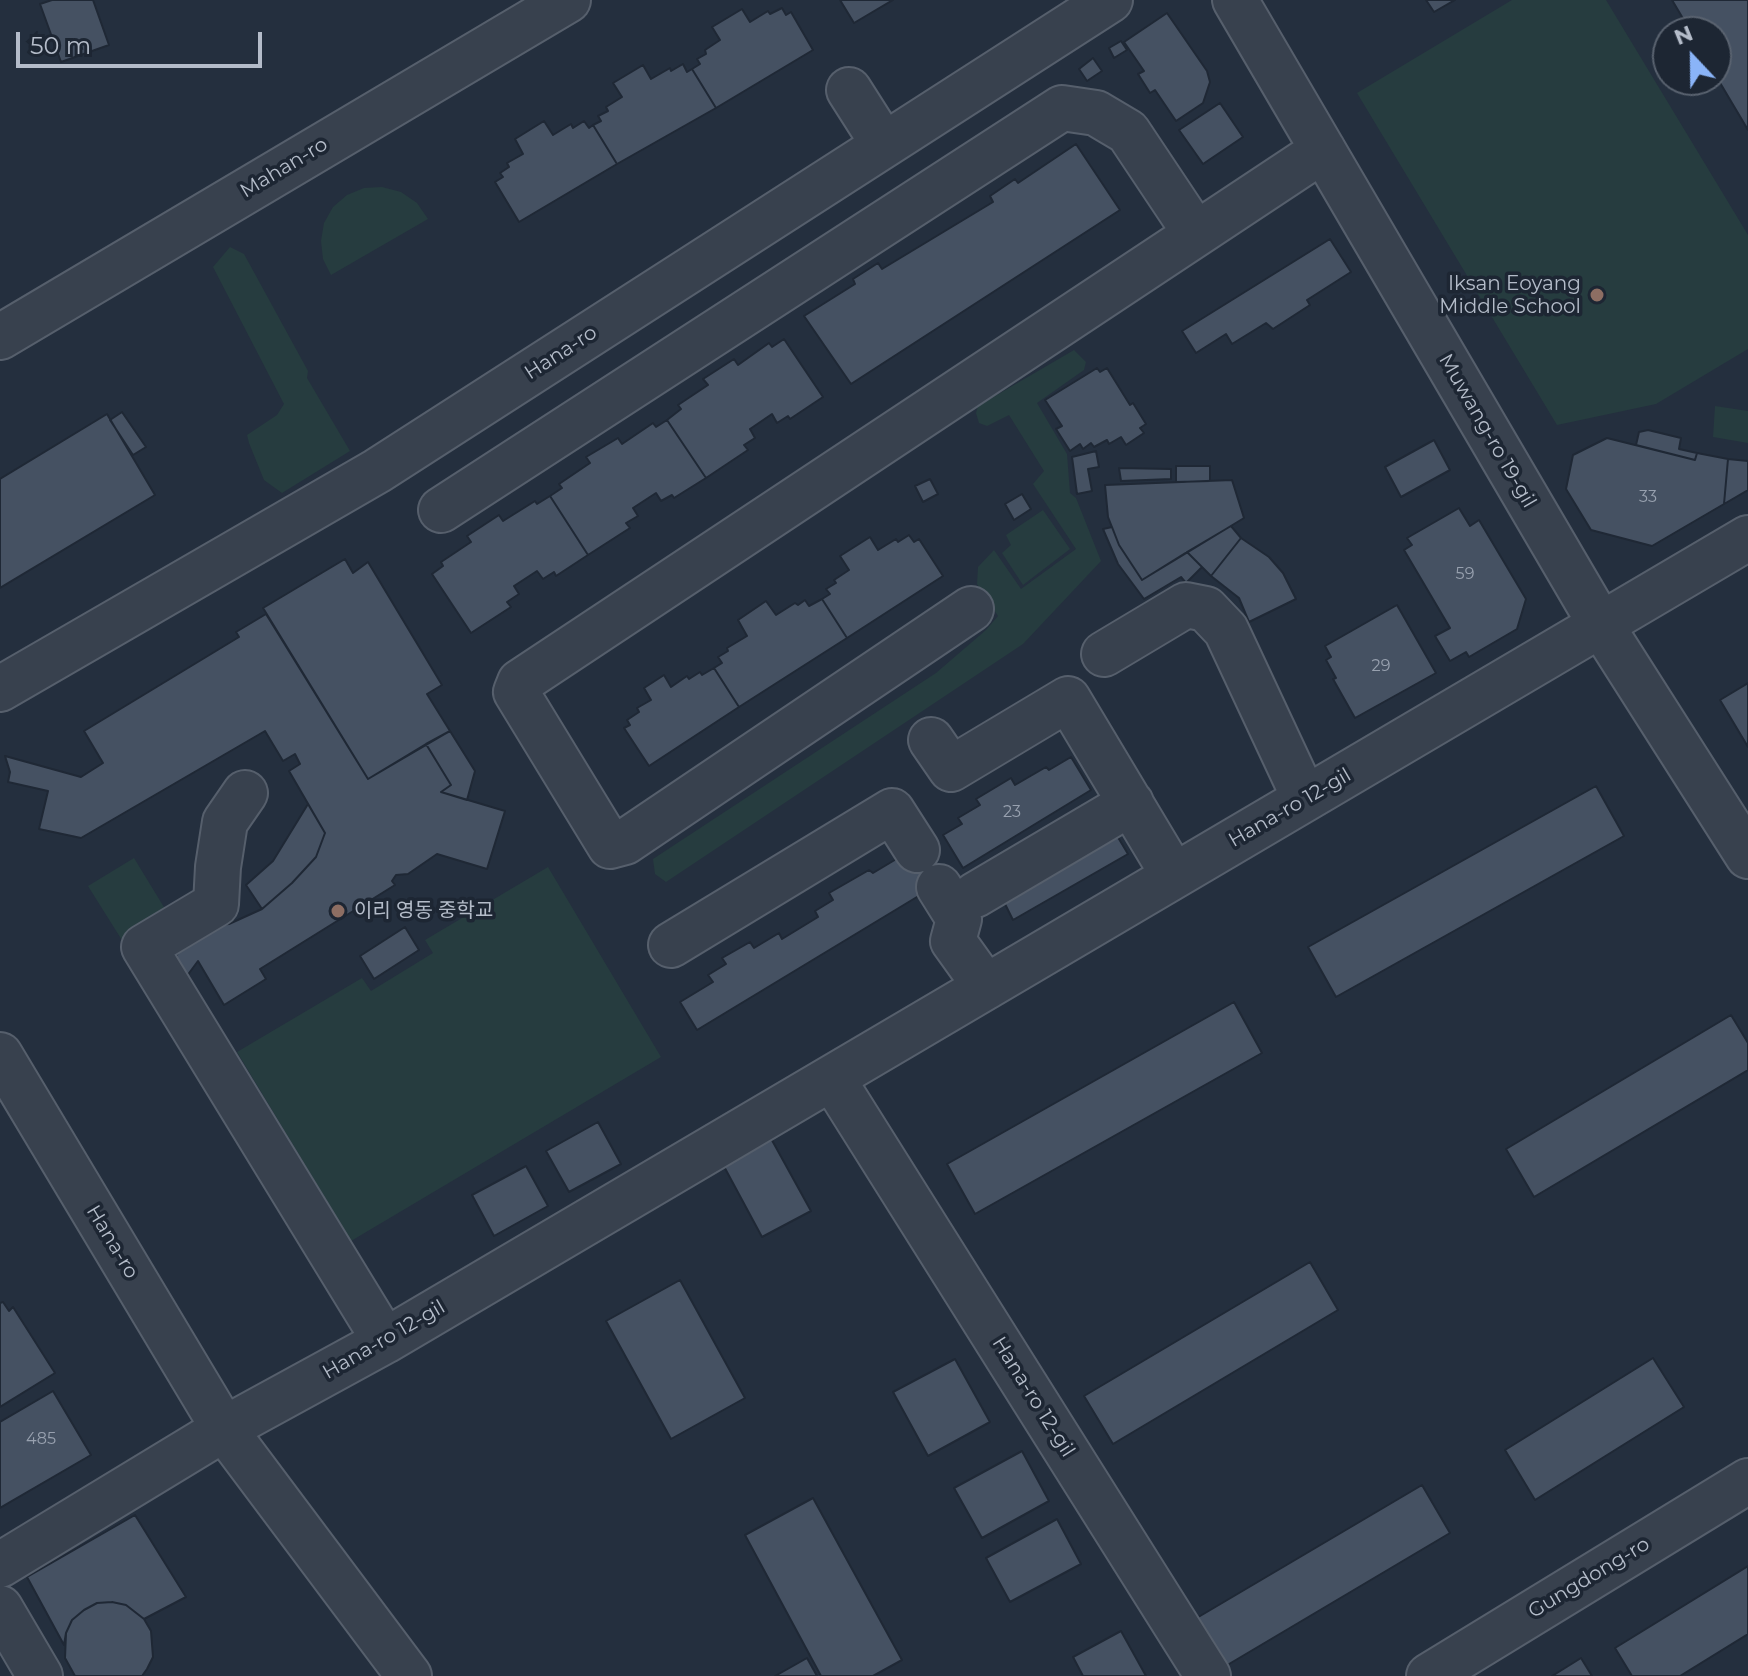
<!DOCTYPE html>
<html>
<head>
<meta charset="utf-8">
<style>
	body { margin:0 }
	#map { position:relative; width:1748px; height:1676px; overflow:hidden; background:#242f3e; font-family:Montserrat,sans-serif }
	canvas { display:block }
	.north { position:absolute; left:1652px; top:16px; width:80px; height:80px; box-sizing:border-box; background:#1d2633; border:2px solid #59626f; border-radius:50%; rotate:338deg; font-size:22px; font-weight:700; line-height:32px; text-align:center; color:#b4bcc9 }
	.north::after { content:''; display:block; margin:auto; width:28px; height:36px; background:#8ab4f8; clip-path:polygon(50% 0,100% 100%,50% 72%,0 100%) }
	.scale { position:absolute; left:16px; top:32px; width:246px; height:36px; box-sizing:border-box; border:4px solid #b4bcc9; border-top:0; padding-left:10px; font-size:24px; line-height:28px; white-space:nowrap; color:#b4bcc9; -webkit-text-stroke:6px #1d2633; paint-order:stroke }
</style>
</head>
<body>
<div id="map">
<canvas width="1748" height="1676"></canvas>
<div class="north">N</div>
<div class="scale">50 m</div>
</div>
<script>
const context = document.querySelector('canvas').getContext('2d');
context.lineJoin = 'round';
function fill(path, color) {
  context.fillStyle = color;
  context.fill(path, 'evenodd');
}
function toPath(rows) {
  const path = new Path2D();
  for (const r of rows) {
    path.moveTo(r[0], r[1]);
    for (let i = 2; i < r.length; i += 2) path.lineTo(r[i], r[i + 1]);
  }
  return path;
}
function stroke(path, color, width, dash) {
  context.strokeStyle = color;
  context.lineWidth = width;
  context.lineCap = dash ? 'butt' : 'round';
  context.setLineDash(dash || []);
  context.stroke(path);
}
function label(font, color, halo, rows, align = 'center') {
  context.font = font + ' Montserrat,"Noto Sans KR",sans-serif';
  context.lineWidth = 7;
  context.setLineDash([]);
  context.textBaseline = 'middle';
  context.strokeStyle = halo;
  context.fillStyle = color;
  for (const [text, x, y, turn = 0] of rows) {
    context.save();
    context.translate(x, y);
    context.rotate((+turn || 0) * Math.PI / 180);
    context.textAlign = isNaN(turn) ? turn : align;
    if (halo) context.strokeText(text, 0, 0);
    context.fillText(text, 0, 0);
    context.restore();
  }
}
fill(toPath([
	[1512,0,1606,0,1748,235,1748,349,1656,404,1557,425,1357,93],
	[382,187,401,192,417,203,428,219,331,275,323,259,321,241,324,223,333,207,347,195,364,188],
	[230,247,244,254,308,371,307,378,350,451,282,493,264,480,249,443,247,435,277,415,284,404,213,267],
	[1074,350,1086,362,1084,370,1037,403,1067,454,1070,493,1076,498,1101,561,1023,644,666,882,655,874,653,859,936,673,986,630,998,616,977,584,978,567,994,550,1021,589,1076,549,1033,484,1044,471,1009,415,987,426,979,423,976,413,978,406],
	[1715,406,1748,411,1748,443,1713,437],
	[1043,510,1070,549,1023,585,1002,553,1011,545,1006,535],
	[134,858,170,917,125,945,88,886],
	[548,867,661,1057,351,1241,237,1052,362,978,371,991,433,953,425,940]
]), '#263c3f');
const building = toPath([
	[52,0,93,0,109,45,61,62,40,4,52,0],
	[840,0,893,0,854,23,840,0],
	[1426,0,1455,0,1434,12,1426,0],
	[1672,0,1748,0,1748,130,1716,76,1716,32,1691,32,1672,0],
	[782,8,786,15,791,12,813,50,716,108,692,69,700,64,697,59,706,54,705,50,720,40,712,27,742,9,750,22,768,11,770,14,782,8],
	[1167,13,1207,71,1210,82,1203,103,1176,121,1155,90,1150,93,1138,74,1144,71,1124,42,1167,13],
	[1121,41,1127,50,1114,58,1109,48,1121,41],
	[1093,58,1102,71,1087,81,1079,69,1093,58],
	[683,64,687,72,692,69,716,108,617,164,593,125,601,121,598,116,608,111,606,107,622,97,613,83,643,65,651,79,670,68,671,71,683,64],
	[1220,103,1243,137,1203,164,1179,130,1220,103],
	[544,121,553,135,571,124,573,128,584,121,589,128,593,125,617,164,519,222,495,182,503,177,500,173,509,167,507,163,523,154,515,139,544,121],
	[1076,144,1120,210,851,384,804,316,855,284,853,279,878,263,882,269,993,202,990,196,1015,179,1018,183,1076,144],
	[1330,239,1351,272,1307,300,1310,305,1273,329,1266,323,1232,344,1226,334,1196,353,1182,331,1330,239],
	[784,339,823,397,790,419,788,416,777,423,772,414,750,429,755,438,744,445,748,450,706,478,667,420,681,409,678,405,708,385,703,379,734,359,738,365,769,343,772,347,784,339],
	[1097,368,1100,372,1107,368,1130,405,1133,403,1146,424,1140,428,1144,433,1126,445,1121,437,1109,444,1107,440,1094,447,1091,443,1083,449,1080,444,1070,451,1056,429,1062,426,1045,400,1097,368],
	[122,412,146,447,133,455,110,420,122,412],
	[107,414,155,495,0,588,0,479,107,414],
	[667,420,706,478,674,498,672,495,661,501,656,493,633,508,638,516,626,523,630,528,588,555,550,496,562,488,559,484,590,463,586,457,618,438,622,444,653,423,656,427,667,420],
	[1648,430,1681,438,1679,449,1697,453,1695,460,1636,445,1639,432,1648,430],
	[1607,438,1695,460,1697,453,1728,459,1724,504,1652,546,1591,530,1566,489,1573,455,1607,438],
	[1434,440,1450,470,1401,497,1385,467,1434,440],
	[1096,451,1099,467,1088,469,1092,491,1077,494,1072,457,1096,451],
	[1728,459,1748,461,1748,490,1724,504,1728,459],
	[1176,466,1210,466,1210,481,1176,482,1176,466],
	[1119,468,1171,469,1171,479,1121,481,1119,468],
	[930,479,938,494,923,502,915,486,930,479],
	[1232,480,1244,518,1142,580,1119,545,1108,517,1105,485,1232,480],
	[1022,494,1031,509,1014,520,1005,504,1022,494],
	[550,496,588,555,556,576,554,572,543,579,537,571,514,586,519,594,507,602,511,607,471,633,432,574,443,566,441,562,471,542,467,536,499,515,503,521,535,501,537,504,550,496],
	[1459,508,1470,526,1479,520,1526,599,1517,629,1469,657,1466,652,1450,661,1435,636,1450,628,1404,550,1412,545,1407,538,1459,508],
	[1231,526,1241,538,1211,576,1187,552,1231,526],
	[1112,527,1119,545,1142,580,1187,552,1202,567,1186,583,1181,577,1144,599,1118,564,1103,529,1112,527],
	[909,535,914,542,919,539,943,576,847,638,822,599,830,594,826,589,836,583,834,580,849,570,840,556,870,537,878,550,896,539,898,542,909,535],
	[1241,538,1269,557,1283,573,1296,599,1249,622,1239,598,1211,576,1241,538],
	[345,559,353,573,368,562,442,685,427,694,450,731,368,779,263,608,345,559],
	[822,599,847,638,739,707,714,668,722,663,718,657,728,651,727,648,747,636,738,620,766,601,776,615,795,603,798,605,805,600,809,606,822,599],
	[1397,605,1436,673,1355,718,1333,679,1336,678,1326,660,1331,657,1325,646,1397,605],
	[266,614,368,779,426,744,451,785,441,792,505,811,487,869,437,854,408,874,396,875,392,881,395,885,260,969,266,979,224,1005,198,961,181,984,168,968,200,920,209,926,229,924,262,909,292,883,316,857,325,833,289,771,300,764,295,754,283,761,265,731,81,838,39,829,48,791,8,782,10,772,5,756,81,777,103,763,84,731,239,637,236,632,266,614],
	[714,668,739,707,649,766,624,728,630,725,627,720,639,712,637,708,651,700,644,688,664,675,671,687,687,676,689,679,700,672,702,675,714,668],
	[1748,683,1748,747,1720,700,1748,683],
	[450,731,475,771,467,800,441,792,451,785,426,744,450,731],
	[1071,757,1091,790,963,868,943,835,962,824,958,818,980,805,976,799,1011,778,1015,785,1046,767,1049,770,1071,757],
	[1596,786,1624,836,1336,997,1308,947,1596,786],
	[308,804,325,833,316,857,292,883,262,909,246,885,273,861,308,804],
	[1113,829,1128,854,1013,920,1001,896,1113,829],
	[924,849,945,880,697,1030,680,1002,713,982,708,975,726,964,722,958,750,942,754,948,779,933,782,939,818,917,815,911,833,900,829,893,869,870,873,873,898,858,924,849],
	[405,927,419,950,374,979,360,956,405,927],
	[1234,1002,1262,1053,975,1214,947,1164,1234,1002],
	[1731,1015,1748,1043,1748,1070,1534,1197,1506,1149,1731,1015],
	[598,1122,621,1164,569,1192,546,1151,598,1122],
	[768,1133,811,1211,762,1237,720,1159,768,1133],
	[526,1166,548,1206,494,1236,472,1195,526,1166],
	[1310,1262,1338,1310,1113,1444,1084,1396,1310,1262],
	[680,1280,745,1398,671,1439,606,1321,680,1280],
	[3,1302,9,1311,13,1307,55,1373,0,1407,0,1303,3,1302],
	[1653,1358,1684,1407,1535,1500,1505,1450,1653,1358],
	[955,1359,990,1422,928,1456,893,1392,955,1359],
	[53,1391,91,1455,0,1508,0,1422,53,1391],
	[1022,1451,1049,1501,982,1538,954,1488,1022,1451],
	[1422,1485,1450,1533,1224,1667,1195,1619,1422,1485],
	[813,1498,902,1660,873,1676,821,1676,745,1535,813,1498],
	[135,1515,186,1597,144,1619,126,1605,112,1602,97,1603,84,1610,72,1620,66,1633,64,1645,27,1577,135,1515],
	[1057,1519,1081,1564,1010,1602,986,1558,1057,1519],
	[1748,1566,1748,1634,1680,1676,1632,1676,1615,1648,1748,1566],
	[112,1602,126,1605,144,1619,151,1631,153,1657,147,1669,142,1676,75,1676,65,1658,66,1633,72,1620,84,1610,97,1603,112,1602],
	[1121,1631,1146,1676,1083,1676,1073,1657,1121,1631],
	[807,1658,817,1676,775,1676,807,1658],
	[1581,1658,1592,1676,1552,1676,1581,1658]
]);
fill(building, '#455162');
stroke(building, '#1f2835', 2);
const minor = toPath([
	[1235,0,1601,625,1748,856],
	[849,90,884,145],
	[0,337,568,0],
	[441,510,1062,108,1096,113,1128,132,1196,234],
	[971,609,625,842,610,846,516,692,520,682,1323,150],
	[1104,654,1186,605,1206,609,1226,630,1305,799],
	[0,689,377,471,1110,0],
	[931,740,951,769,1068,699,1174,876],
	[245,793,225,822,218,867,216,904,144,947,385,1341],
	[939,887,959,919,953,941,986,987],
	[975,895,1131,803],
	[671,945,892,811,917,850],
	[0,1055,224,1429,409,1676],
	[832,1078,1208,1676],
	[0,1565,224,1429,385,1341,1748,538],
	[0,1608,40,1676],
	[1429,1676,1748,1481]
]);
stroke(minor, '#565f6c', 48);
stroke(minor, '#38414e', 44);
for (const [x, y, r, color] of [
	[1597,295,8,"#8d6e63"],
	[338,911,8,"#8d6e63"]
]) {
  const dot = new Path2D();
  dot.arc(x, y, r, 0, 2 * Math.PI);
  context.fillStyle = color;
  context.fill(dot);
  stroke(dot, '#1d2633', 3);
}
label('16px', '#98a1af', null, [
	["33",1648,497],
	["59",1465,574],
	["29",1381,666],
	["23",1012,812],
	["485",41,1439]
]);
label('20px', '#b4bcc9', '#1d2633', [
	["Mahan-ro",284,168,-31],
	["Hana-ro",561,353,-33],
	["Muwang-ro 19-gil",1487,431,60],
	["Hana-ro 12-gil",1290,808,-30],
	["Hana-ro",112,1242,59],
	["Hana-ro 12-gil",384,1340,-30],
	["Hana-ro 12-gil",1033,1397,58],
	["Gungdong-ro",1589,1578,-31]
]);
label('20px', '#b4bcc9', '#1d2633', [
	["Iksan Eoyang",1581,284],
	["Middle School",1581,307],
	["이리 영동 중학교",354,911,"left"]
], 'right');
</script>
</body>
</html>
